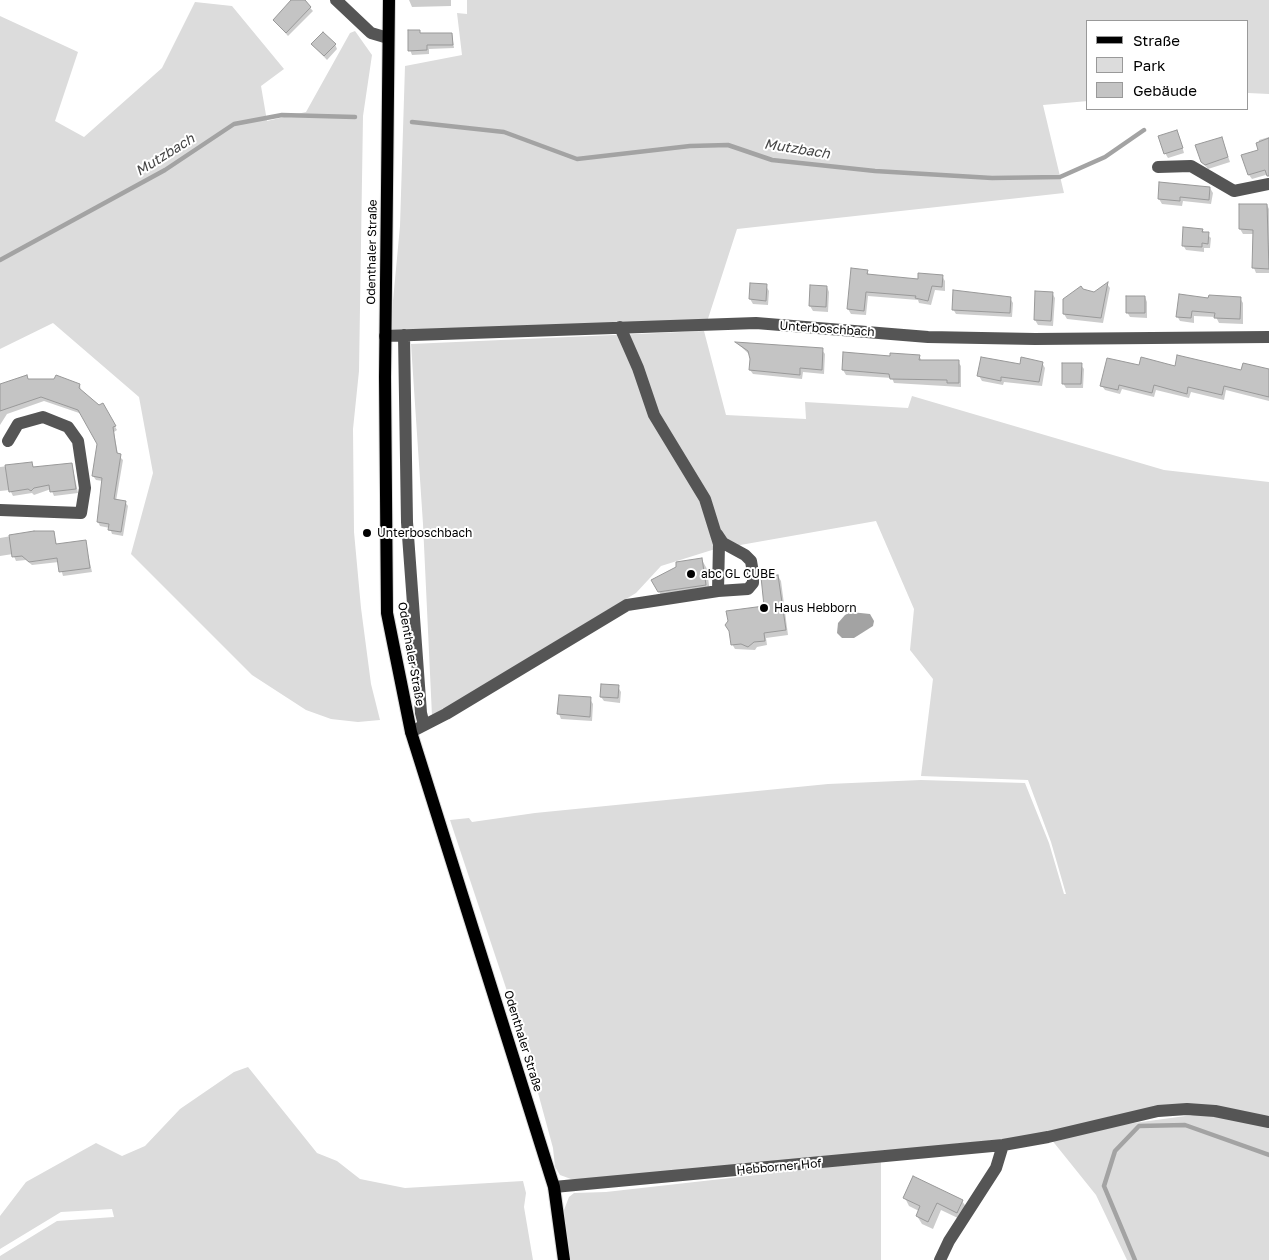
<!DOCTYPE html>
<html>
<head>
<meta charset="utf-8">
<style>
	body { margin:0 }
	#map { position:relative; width:1269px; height:1260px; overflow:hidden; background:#fff; font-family:"Golos Text",sans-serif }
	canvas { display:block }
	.legend { position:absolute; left:1086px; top:20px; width:162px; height:90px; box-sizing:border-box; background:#fff; border:1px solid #999; margin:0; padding:6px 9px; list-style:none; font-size:15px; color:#000 }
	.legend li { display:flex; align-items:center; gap:10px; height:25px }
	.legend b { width:25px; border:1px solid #999 }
</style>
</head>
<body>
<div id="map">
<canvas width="1269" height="1260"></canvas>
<ul class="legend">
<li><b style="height:6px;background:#000"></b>Straße</li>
<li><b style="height:14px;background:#dcdcdc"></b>Park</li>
<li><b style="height:14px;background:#c4c4c4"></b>Gebäude</li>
</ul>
</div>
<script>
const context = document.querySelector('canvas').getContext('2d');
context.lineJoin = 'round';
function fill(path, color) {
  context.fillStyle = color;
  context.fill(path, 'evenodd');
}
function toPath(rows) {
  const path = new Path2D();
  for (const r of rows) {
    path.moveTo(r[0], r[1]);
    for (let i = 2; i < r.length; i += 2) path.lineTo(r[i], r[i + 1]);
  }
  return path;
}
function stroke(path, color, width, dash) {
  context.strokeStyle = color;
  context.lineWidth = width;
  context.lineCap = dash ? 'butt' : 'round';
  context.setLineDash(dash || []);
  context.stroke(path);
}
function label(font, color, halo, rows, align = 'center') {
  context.font = font + ' "Golos Text",sans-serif';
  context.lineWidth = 4;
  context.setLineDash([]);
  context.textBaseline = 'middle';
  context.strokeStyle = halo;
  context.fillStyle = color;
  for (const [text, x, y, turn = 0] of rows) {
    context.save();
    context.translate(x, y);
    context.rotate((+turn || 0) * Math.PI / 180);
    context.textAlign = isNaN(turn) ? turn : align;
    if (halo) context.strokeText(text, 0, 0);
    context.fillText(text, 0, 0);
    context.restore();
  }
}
fill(toPath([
	[467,0,1269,0,1269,94,1248,93,1248,21,1088,21,1088,101,1043,105,1064,193,737,229,705,328,390,333,400,226,405,66,462,55,457,13,467,14],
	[195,2,232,6,284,69,261,86,267,121,306,112,350,33,355,31,372,55,363,116,359,371,353,429,354,532,361,608,371,684,380,720,358,722,331,719,306,710,252,675,131,554,153,473,139,397,53,323,0,349,0,16,78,52,55,121,84,137,162,68],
	[704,331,726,415,806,419,805,402,908,408,912,396,1164,470,1269,482,1269,1120,1215,1108,1028,1137,587,1180,571,1179,560,1175,555,1167,553,1148,525,1045,450,820,469,818,472,822,535,813,828,784,921,780,1025,783,1049,843,1064,894,1066,894,1051,842,1028,780,921,776,933,679,910,650,914,609,876,521,712,550,661,566,636,593,432,716,423,524,411,344],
	[248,1067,317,1153,337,1161,360,1179,405,1188,523,1181,526,1193,524,1207,533,1260,0,1260,0,1256,57,1221,114,1217,112,1209,61,1212,0,1249,0,1216,26,1182,96,1143,122,1156,145,1146,180,1109,234,1072],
	[1215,1112,1269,1123,1269,1260,1127,1260,1096,1195,1051,1139,1119,1125],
	[881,1161,881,1260,569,1260,564,1210,569,1197,574,1193,606,1192]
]), '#dcdcdc');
fill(toPath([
	[851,612,870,614,874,621,873,626,854,638,842,638,837,633,838,623,845,615]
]), '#a3a3a3');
fill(toPath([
	[293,0,303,0,313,11,288,36,275,21],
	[409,0,451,0,451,6,412,7],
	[419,31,421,35,452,34,454,48,429,49,429,54,412,55,410,50],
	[335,44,337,49,327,60,313,45],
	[1179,136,1184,153,1168,158,1165,153],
	[1269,137,1269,174,1252,179,1249,175,1259,151,1259,140],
	[1222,138,1230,162,1208,169,1202,162],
	[1210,188,1213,193,1211,204,1183,201,1182,206,1162,204,1159,199],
	[1240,205,1267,205,1269,209,1269,273,1256,273,1254,268,1254,234,1243,234,1240,229],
	[1202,230,1211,238,1210,248,1204,248,1204,252,1186,250,1183,245],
	[867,271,869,275,919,280,942,276,945,281,945,291,935,290,931,305,919,303,918,300,868,296,866,315,851,314,848,309],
	[1107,284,1110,288,1103,323,1067,319,1064,314,1082,291,1094,293],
	[766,286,769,291,768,305,753,304,750,299],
	[827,287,829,292,828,312,813,311,810,306],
	[954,291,1010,298,1013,303,1012,317,956,314,953,309],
	[1052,293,1055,298,1053,326,1038,325,1035,320],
	[1145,297,1147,302,1147,318,1130,317,1127,312],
	[1240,298,1243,303,1243,324,1219,323,1216,317,1194,316,1194,323,1180,321,1177,316,1210,299],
	[737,343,822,350,825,354,824,374,803,372,802,379,753,374,750,370,750,355],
	[919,356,922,361,958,362,961,366,961,387,894,383,892,378,846,375,843,370,891,358],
	[1042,363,1045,368,1042,386,1004,382,1003,385,982,381,979,376],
	[1081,365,1084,369,1083,388,1066,388,1063,383],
	[1140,367,1269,375,1269,401,1226,390,1224,400,1191,392,1189,398,1156,390,1154,397,1122,389,1120,394,1105,390,1102,386],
	[28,380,80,385,81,392,99,406,102,404,117,430,114,432,118,455,123,460,116,501,125,502,128,506,123,536,112,534,110,528,100,526,98,522,103,481,96,480,93,476,99,443,82,414,44,401,7,414,0,425,0,392],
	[31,463,34,468,72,464,78,493,54,496,51,489,34,495,32,493,13,496,10,490,0,491,0,467],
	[34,532,53,533,57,545,85,541,92,572,63,576,59,562,32,565,26,560,16,561,13,554,0,556,0,538],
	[702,560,707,569,710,593,664,601,653,580],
	[778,576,781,581,788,635,766,638,767,645,757,647,755,650,735,649,732,644,766,607],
	[618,687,621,692,620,703,604,701,601,697],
	[590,699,593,704,592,721,561,719,559,714],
	[905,1198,962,1201,967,1208,962,1220,941,1210,933,1229,922,1224,917,1216,919,1211,909,1206]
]), '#0003');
stroke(toPath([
	[412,122,504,132,577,159,690,146,728,145,772,160,875,171,992,178,1060,177,1105,157,1144,130],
	[0,260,165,170,234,124,282,115,355,117],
	[1135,1260,1104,1186,1115,1151,1139,1126,1185,1125,1269,1155]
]), '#a3a3a3', 4.5);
const building = toPath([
	[291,0,305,0,311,7,286,33,273,20,291,0],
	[408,30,420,30,420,33,452,33,453,45,427,45,427,50,408,51,408,30],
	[323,32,336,44,324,56,311,44,323,32],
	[1177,130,1183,148,1164,154,1158,136,1177,130],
	[1222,137,1228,157,1205,165,1201,162,1195,145,1222,137],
	[1269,138,1269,176,1267,176,1265,170,1248,175,1241,155,1258,150,1256,143,1269,138],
	[1159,182,1210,187,1209,200,1180,197,1180,201,1158,199,1159,182],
	[1239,204,1267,204,1269,269,1252,268,1253,230,1239,229,1239,204],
	[1183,227,1203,229,1202,232,1209,232,1208,244,1202,243,1202,247,1182,246,1183,227],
	[851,268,868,270,867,274,918,279,918,273,943,275,942,287,932,286,928,301,915,298,916,296,866,292,864,311,847,309,851,268],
	[1108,282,1101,318,1063,314,1063,299,1081,286,1083,289,1094,292,1108,282],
	[750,283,767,284,766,301,749,299,750,283],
	[810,285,827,286,826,307,809,306,810,285],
	[953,290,1011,297,1010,313,952,310,953,290],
	[1035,291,1053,292,1051,321,1034,320,1035,291],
	[1179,294,1208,298,1209,295,1241,297,1240,319,1214,318,1215,313,1192,311,1191,318,1176,317,1179,294],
	[1126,296,1145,296,1145,313,1126,313,1126,296],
	[735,342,823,348,822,370,800,368,800,375,749,370,750,359,748,351,735,342],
	[843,352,890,356,890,353,920,355,919,360,959,360,959,383,947,383,947,380,890,379,889,374,842,370,843,352],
	[1177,355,1241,370,1243,363,1269,369,1269,397,1224,386,1222,395,1188,387,1187,394,1154,385,1152,393,1119,385,1118,390,1100,386,1107,358,1139,365,1141,357,1175,366,1177,355],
	[981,357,1020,364,1021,357,1043,362,1039,382,1001,377,1001,381,977,376,981,357],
	[1062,363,1082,363,1081,384,1062,384,1062,363],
	[27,375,28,379,54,379,56,375,80,384,79,388,99,405,103,403,116,426,113,427,115,441,117,453,121,454,114,499,126,501,121,532,108,530,109,524,97,522,102,478,92,476,97,444,78,410,41,397,0,411,0,384,27,375],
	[32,462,33,467,72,463,76,489,50,492,49,485,34,488,31,491,28,489,9,492,5,465,32,462],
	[34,531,54,531,56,544,86,540,90,568,59,572,57,558,29,562,22,556,12,557,9,535,34,531],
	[702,558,706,585,658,592,651,580,676,567,676,562,702,558],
	[778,575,786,630,764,633,765,641,754,642,748,647,741,644,731,645,729,631,725,625,728,621,726,611,764,606,761,577,778,575],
	[601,684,619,685,618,698,600,697,601,684],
	[559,695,591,697,590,717,557,714,559,695],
	[913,1176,963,1200,957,1213,937,1203,928,1222,916,1216,920,1206,903,1198,913,1176]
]);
fill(building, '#c4c4c4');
stroke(building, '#999', 1);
const major = toPath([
	[389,0,385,377,387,613,411,732,554,1187,564,1260]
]);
stroke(major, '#dbdbdb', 14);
stroke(toPath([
	[336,0,371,33,388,38],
	[1158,167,1191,166,1234,191,1269,184],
	[404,335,407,522,421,713,424,725],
	[385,336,756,323,928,337,1035,339,1269,337],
	[0,510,81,513,85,488,78,441,68,427,43,417,18,424,8,441],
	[717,534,723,543,745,555,751,561,753,573,753,583,748,589,718,591],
	[411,732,446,714,627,605,718,591,719,544,705,499,654,415,638,368,620,327],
	[554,1187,1003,1145,1048,1137,1158,1111,1187,1109,1215,1111,1269,1122],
	[940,1260,949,1241,996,1168,1003,1145]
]), '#555', 12);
stroke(major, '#000', 12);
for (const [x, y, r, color] of [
	[367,533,5,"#000"],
	[691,574,5,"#000"],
	[764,608,5,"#000"]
]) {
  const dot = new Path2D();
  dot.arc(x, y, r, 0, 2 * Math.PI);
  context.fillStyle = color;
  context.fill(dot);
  stroke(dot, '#fff', 2);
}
label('12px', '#000', '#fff', [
	["Odenthaler Straße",372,252,-89],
	["Unterboschbach",827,329,4],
	["Odenthaler Straße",411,654,80],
	["Odenthaler Straße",523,1041,73],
	["Hebborner Hof",779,1167,-5]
]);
label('12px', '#000', '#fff', [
	["Unterboschbach",377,533],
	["abc GL CUBE",701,574],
	["Haus Hebborn",774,608]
], 'left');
label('italic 14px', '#444', '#fff', [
	["Mutzbach",797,149,9],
	["Mutzbach",165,155,-32]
]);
</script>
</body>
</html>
